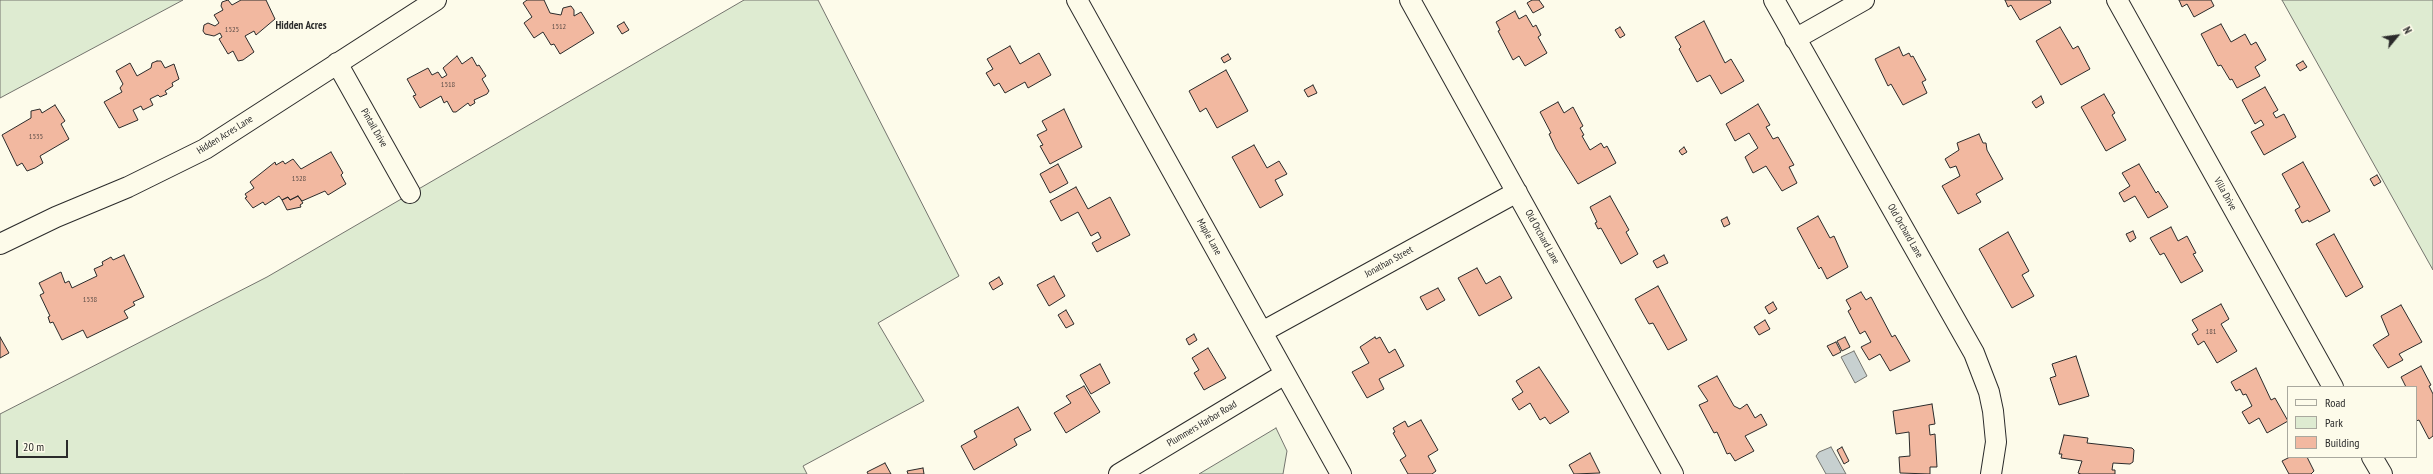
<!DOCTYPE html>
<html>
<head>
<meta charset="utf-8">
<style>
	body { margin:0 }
	#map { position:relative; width:2433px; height:474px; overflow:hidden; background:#fdfbea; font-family:"PT Sans Narrow",sans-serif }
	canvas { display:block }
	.legend { position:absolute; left:2287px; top:386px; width:130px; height:72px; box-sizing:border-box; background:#fdfbea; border:1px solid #a9a89e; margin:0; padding:5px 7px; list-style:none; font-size:12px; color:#2b2b2b }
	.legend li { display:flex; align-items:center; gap:8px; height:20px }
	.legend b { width:20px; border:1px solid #a9a89e }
	.north { position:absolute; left:2377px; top:16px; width:40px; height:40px; -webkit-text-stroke:3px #fdfbea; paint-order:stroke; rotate:61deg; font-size:11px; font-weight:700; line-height:16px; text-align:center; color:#2b2b2b }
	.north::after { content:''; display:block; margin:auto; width:14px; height:18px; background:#2b2b2b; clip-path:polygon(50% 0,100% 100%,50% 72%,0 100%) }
	.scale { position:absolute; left:16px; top:440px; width:52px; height:18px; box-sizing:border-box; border:2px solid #2b2b2b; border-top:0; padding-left:5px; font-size:12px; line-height:14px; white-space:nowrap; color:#2b2b2b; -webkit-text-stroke:3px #fdfbea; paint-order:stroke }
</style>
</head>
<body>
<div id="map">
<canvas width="2433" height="474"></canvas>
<ul class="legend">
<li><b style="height:5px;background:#fdfbea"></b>Road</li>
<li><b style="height:11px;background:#deebd1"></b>Park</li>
<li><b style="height:11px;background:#f2b8a0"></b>Building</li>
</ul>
<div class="north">N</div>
<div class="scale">20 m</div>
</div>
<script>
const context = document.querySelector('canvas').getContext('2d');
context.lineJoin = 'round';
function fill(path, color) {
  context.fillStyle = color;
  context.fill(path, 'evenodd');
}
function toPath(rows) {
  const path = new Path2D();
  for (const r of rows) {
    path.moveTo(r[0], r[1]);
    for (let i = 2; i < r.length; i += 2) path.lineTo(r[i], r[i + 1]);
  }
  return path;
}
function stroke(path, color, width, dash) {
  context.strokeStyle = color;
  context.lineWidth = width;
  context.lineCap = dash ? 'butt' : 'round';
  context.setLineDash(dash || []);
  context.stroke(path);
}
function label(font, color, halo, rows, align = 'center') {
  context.font = font + ' "PT Sans Narrow",sans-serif';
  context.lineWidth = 3;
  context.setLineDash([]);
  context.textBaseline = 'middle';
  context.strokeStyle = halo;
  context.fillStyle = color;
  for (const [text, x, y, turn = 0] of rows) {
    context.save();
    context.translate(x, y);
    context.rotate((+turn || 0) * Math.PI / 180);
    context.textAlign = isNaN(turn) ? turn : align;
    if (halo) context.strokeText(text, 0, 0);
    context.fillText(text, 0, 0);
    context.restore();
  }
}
const green = toPath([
	[0,0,183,0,0,98,0,0],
	[744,0,818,0,959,276,878,323,924,401,803,466,807,474,0,474,0,414,267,277,744,0],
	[2282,0,2433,0,2433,270,2282,0],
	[1276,428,1287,451,1283,474,1199,474,1276,428]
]);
fill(green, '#deebd1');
stroke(green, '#74746e', 1);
const water = toPath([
	[1854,351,1867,376,1855,383,1841,357,1854,351],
	[1831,447,1846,474,1826,474,1816,456,1819,452,1831,447]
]);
fill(water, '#c7d0d0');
stroke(water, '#74746e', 1);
const building = toPath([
	[228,0,232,5,241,0,266,0,275,19,256,35,254,31,245,36,254,52,243,60,238,61,233,51,228,54,219,39,222,37,220,33,214,36,205,34,203,31,204,25,208,23,215,26,219,23,214,15,223,10,221,6,222,2,228,0],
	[527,0,544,0,550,13,561,15,563,8,571,6,574,10,574,16,581,12,594,33,560,54,554,44,551,45,543,32,534,38,524,23,532,17,523,3,527,0],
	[1532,0,1539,0,1544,7,1533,13,1527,3,1532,0],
	[2005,0,2050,0,2051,3,2020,20,2011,5,2008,7,2005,0],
	[2179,0,2211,0,2214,6,2194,17,2187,4,2182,7,2179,0],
	[1515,11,1519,19,1526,15,1533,27,1536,25,1541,35,1538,37,1547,53,1525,66,1519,56,1513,60,1498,31,1500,30,1496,22,1515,11],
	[1704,21,1725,63,1731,59,1744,81,1721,94,1710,75,1697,82,1679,49,1681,47,1675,37,1704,21],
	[624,22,629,30,622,34,617,26,624,22],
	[2221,24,2231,42,2245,34,2251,45,2256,42,2266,60,2255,67,2260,76,2237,88,2232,79,2230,80,2221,65,2218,66,2201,34,2221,24],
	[1620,27,1625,35,1620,38,1615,30,1620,27],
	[2060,27,2073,49,2078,46,2090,69,2061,85,2036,41,2060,27],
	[1010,46,1020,64,1039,53,1051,75,1028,88,1025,82,1005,93,999,83,994,86,986,73,993,69,987,59,1010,46],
	[1899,47,1903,56,1909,53,1911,57,1913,56,1926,80,1922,82,1927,93,1903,105,1891,84,1888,86,1875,59,1899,47],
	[1228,54,1231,59,1224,63,1221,58,1228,54],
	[457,56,462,64,472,57,477,66,479,65,486,76,482,79,489,91,487,94,474,100,475,103,470,106,468,103,456,112,453,112,447,101,444,103,441,96,420,108,413,96,416,95,407,79,428,68,432,75,438,72,442,78,447,75,443,68,457,56],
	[157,61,161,61,165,68,174,64,179,79,172,83,173,86,165,91,167,94,160,97,158,95,150,99,153,105,143,110,141,106,133,110,138,120,119,128,104,102,122,92,120,88,123,84,116,71,130,63,137,76,151,68,152,63,157,61],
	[2303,61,2307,67,2300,71,2296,65,2303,61],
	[1226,70,1248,111,1217,128,1206,108,1200,112,1189,91,1226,70],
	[1313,85,1317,93,1308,97,1304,90,1313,85],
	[2265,87,2278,110,2273,113,2276,118,2284,114,2296,137,2264,155,2251,132,2264,125,2261,120,2255,124,2242,100,2265,87],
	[2104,94,2115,113,2112,115,2126,140,2106,151,2081,107,2104,94],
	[2041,96,2044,103,2036,108,2032,102,2041,96],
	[1558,102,1564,113,1573,107,1583,126,1580,128,1584,135,1582,136,1590,150,1601,143,1604,148,1607,146,1616,163,1578,184,1556,149,1549,134,1551,133,1540,112,1558,102],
	[1758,104,1770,125,1766,127,1773,139,1778,137,1794,165,1789,167,1797,183,1782,191,1766,166,1753,173,1745,157,1758,148,1749,133,1735,141,1726,124,1758,104],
	[55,105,65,121,61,124,69,139,40,156,43,163,35,168,27,171,22,163,17,166,2,135,31,118,31,111,40,109,42,113,55,105],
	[1064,109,1082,147,1050,164,1040,146,1043,145,1037,135,1047,130,1042,121,1064,109],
	[1979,134,1983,143,1986,143,1987,150,2003,179,1976,194,1981,202,1958,214,1942,186,1960,176,1956,166,1950,168,1945,159,1959,150,1957,143,1979,134],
	[1254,145,1267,168,1279,161,1287,174,1275,180,1283,195,1260,208,1232,157,1254,145],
	[1684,147,1687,152,1682,155,1679,151,1684,147],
	[331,152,343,173,341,175,346,184,328,195,325,191,302,201,298,196,290,200,288,197,282,200,279,196,265,205,263,202,253,208,245,198,247,197,245,194,254,188,250,182,275,162,276,165,283,161,285,164,293,159,301,169,331,152],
	[2303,162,2330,211,2309,222,2308,220,2302,223,2295,210,2300,207,2282,174,2303,162],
	[1058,164,1068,183,1050,193,1040,174,1058,164],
	[2139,164,2156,193,2158,191,2168,207,2148,218,2135,196,2124,202,2119,193,2130,186,2122,173,2139,164],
	[2377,175,2381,182,2374,186,2370,179,2377,175],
	[1076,187,1088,209,1110,197,1130,235,1097,252,1092,243,1101,238,1098,232,1091,236,1078,212,1061,221,1050,201,1076,187],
	[298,196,303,203,300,205,301,207,287,210,282,200,288,197,290,200,298,196],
	[1610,196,1629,230,1626,232,1638,254,1621,264,1601,228,1598,229,1595,223,1597,222,1590,207,1610,196],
	[1818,216,1830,238,1834,236,1848,267,1827,279,1821,267,1819,269,1797,228,1818,216],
	[1727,217,1730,224,1724,227,1721,220,1727,217],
	[2171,227,2178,241,2187,236,2196,253,2193,254,2203,271,2181,283,2164,253,2160,255,2150,238,2171,227],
	[2133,231,2136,238,2130,242,2126,234,2133,231],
	[2008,232,2029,271,2022,275,2034,296,2012,308,1979,249,2008,232],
	[2334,234,2363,287,2346,297,2316,244,2334,234],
	[124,255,144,297,133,302,135,305,124,311,128,318,87,338,83,330,62,340,53,322,50,323,48,317,50,316,40,295,44,293,39,283,61,272,65,283,69,281,72,288,97,276,94,269,103,265,102,262,111,257,113,260,124,255],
	[1664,255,1668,263,1657,268,1653,261,1664,255],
	[1477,268,1486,284,1500,276,1512,298,1479,316,1458,278,1477,268],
	[1054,276,1065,296,1049,306,1037,285,1054,276],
	[999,277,1003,284,993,290,989,283,999,277],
	[1658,286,1687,340,1668,350,1653,323,1649,324,1635,299,1658,286],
	[1438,288,1445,300,1427,310,1420,297,1438,288],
	[1861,292,1866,300,1871,297,1892,337,1895,335,1910,361,1890,371,1880,354,1869,360,1861,347,1871,342,1865,331,1860,334,1848,311,1851,309,1846,300,1861,292],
	[1773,302,1777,309,1769,314,1765,307,1773,302],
	[2221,304,2229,319,2221,324,2237,351,2217,363,2204,341,2198,345,2192,334,2198,330,2192,320,2221,304],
	[2401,305,2422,342,2399,354,2403,360,2388,368,2373,345,2389,335,2381,316,2401,305],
	[1066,310,1074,324,1066,328,1058,315,1066,310],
	[1765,320,1770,329,1759,335,1754,327,1765,320],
	[1194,334,1197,340,1189,345,1186,339,1194,334],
	[0,337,9,353,0,358,0,337],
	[1375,337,1376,339,1380,337,1389,353,1395,349,1404,366,1379,379,1384,389,1367,398,1352,372,1369,363,1360,347,1375,337],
	[1845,337,1850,347,1842,351,1837,341,1845,337],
	[1836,342,1841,352,1833,356,1827,346,1836,342],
	[1208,348,1226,378,1204,390,1194,373,1199,370,1192,358,1208,348],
	[2076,356,2089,396,2059,405,2050,378,2056,376,2052,364,2076,356],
	[1100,364,1110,383,1091,394,1080,375,1100,364],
	[2421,366,2431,385,2429,386,2433,394,2433,436,2429,439,2419,420,2416,421,2416,387,2406,387,2401,377,2421,366],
	[1539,367,1569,412,1550,424,1545,417,1540,420,1530,403,1519,410,1512,399,1523,392,1516,381,1539,367],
	[2256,368,2271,400,2275,398,2288,421,2267,433,2259,418,2249,424,2242,412,2252,406,2246,394,2243,395,2240,389,2236,391,2231,382,2256,368],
	[1717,376,1734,406,1740,409,1747,404,1755,418,1761,414,1767,425,1745,436,1754,451,1735,461,1730,453,1727,454,1717,432,1714,433,1699,405,1708,401,1698,386,1717,376],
	[1084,386,1100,412,1066,433,1054,413,1071,403,1066,396,1084,386],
	[1932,404,1935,424,1929,425,1930,435,1935,434,1937,467,1930,467,1930,474,1900,473,1899,457,1910,456,1909,432,1896,434,1893,411,1932,404],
	[1018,407,1031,430,1014,439,1017,445,974,470,961,446,977,437,974,431,1018,407],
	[1421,420,1438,450,1428,456,1436,471,1432,474,1408,474,1400,460,1406,456,1393,433,1395,432,1393,428,1405,421,1408,427,1421,420],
	[2064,435,2088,438,2087,443,2132,448,2134,450,2133,462,2130,464,2113,463,2112,470,2115,470,2115,474,2081,474,2078,473,2082,461,2061,458,2062,454,2059,454,2064,435],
	[1842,447,1849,461,1844,464,1837,450,1842,447],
	[1590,453,1600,473,1574,474,1569,465,1590,453],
	[2290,457,2307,457,2314,471,2311,474,2289,474,2282,461,2290,457],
	[885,463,891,474,868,474,867,472,885,463],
	[923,468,924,474,908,474,907,471,923,468]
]);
fill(building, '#f2b8a0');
stroke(building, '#2b2b2b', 1);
const minor = toPath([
	[1077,0,1341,474],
	[1410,0,1673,474],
	[1774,0,1974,353,1989,392,1993,411,1996,442,1991,474],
	[2117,0,2333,387],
	[1795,39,1864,0],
	[337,63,410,193],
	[0,244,56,217,128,187,205,149,436,0],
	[1262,332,1517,192],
	[2372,457,2382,474],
	[1119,474,1285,374]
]);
stroke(minor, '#2b2b2b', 22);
stroke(minor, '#fdfbea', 20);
label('8px', '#5d4e48', null, [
	["1512",559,27],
	["1525",232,30],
	["1518",448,85],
	["1535",36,137],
	["1528",299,179],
	["1538",90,300],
	["181",2211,332]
]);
label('10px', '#2b2b2b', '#fdfbea', [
	["Pintail Drive",374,128,60],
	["Hidden Acres Lane",225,135,-32],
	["Villa Drive",2225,194,61],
	["Old Orchard Lane",1905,231,60],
	["Maple Lane",1209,237,61],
	["Old Orchard Lane",1542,237,61],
	["Jonathan Street",1389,262,-29],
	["Plummers Harbor Road",1202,424,-31]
]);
label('bold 11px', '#2b2b2b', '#fdfbea', [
	["Hidden Acres",301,26]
]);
</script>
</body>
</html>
